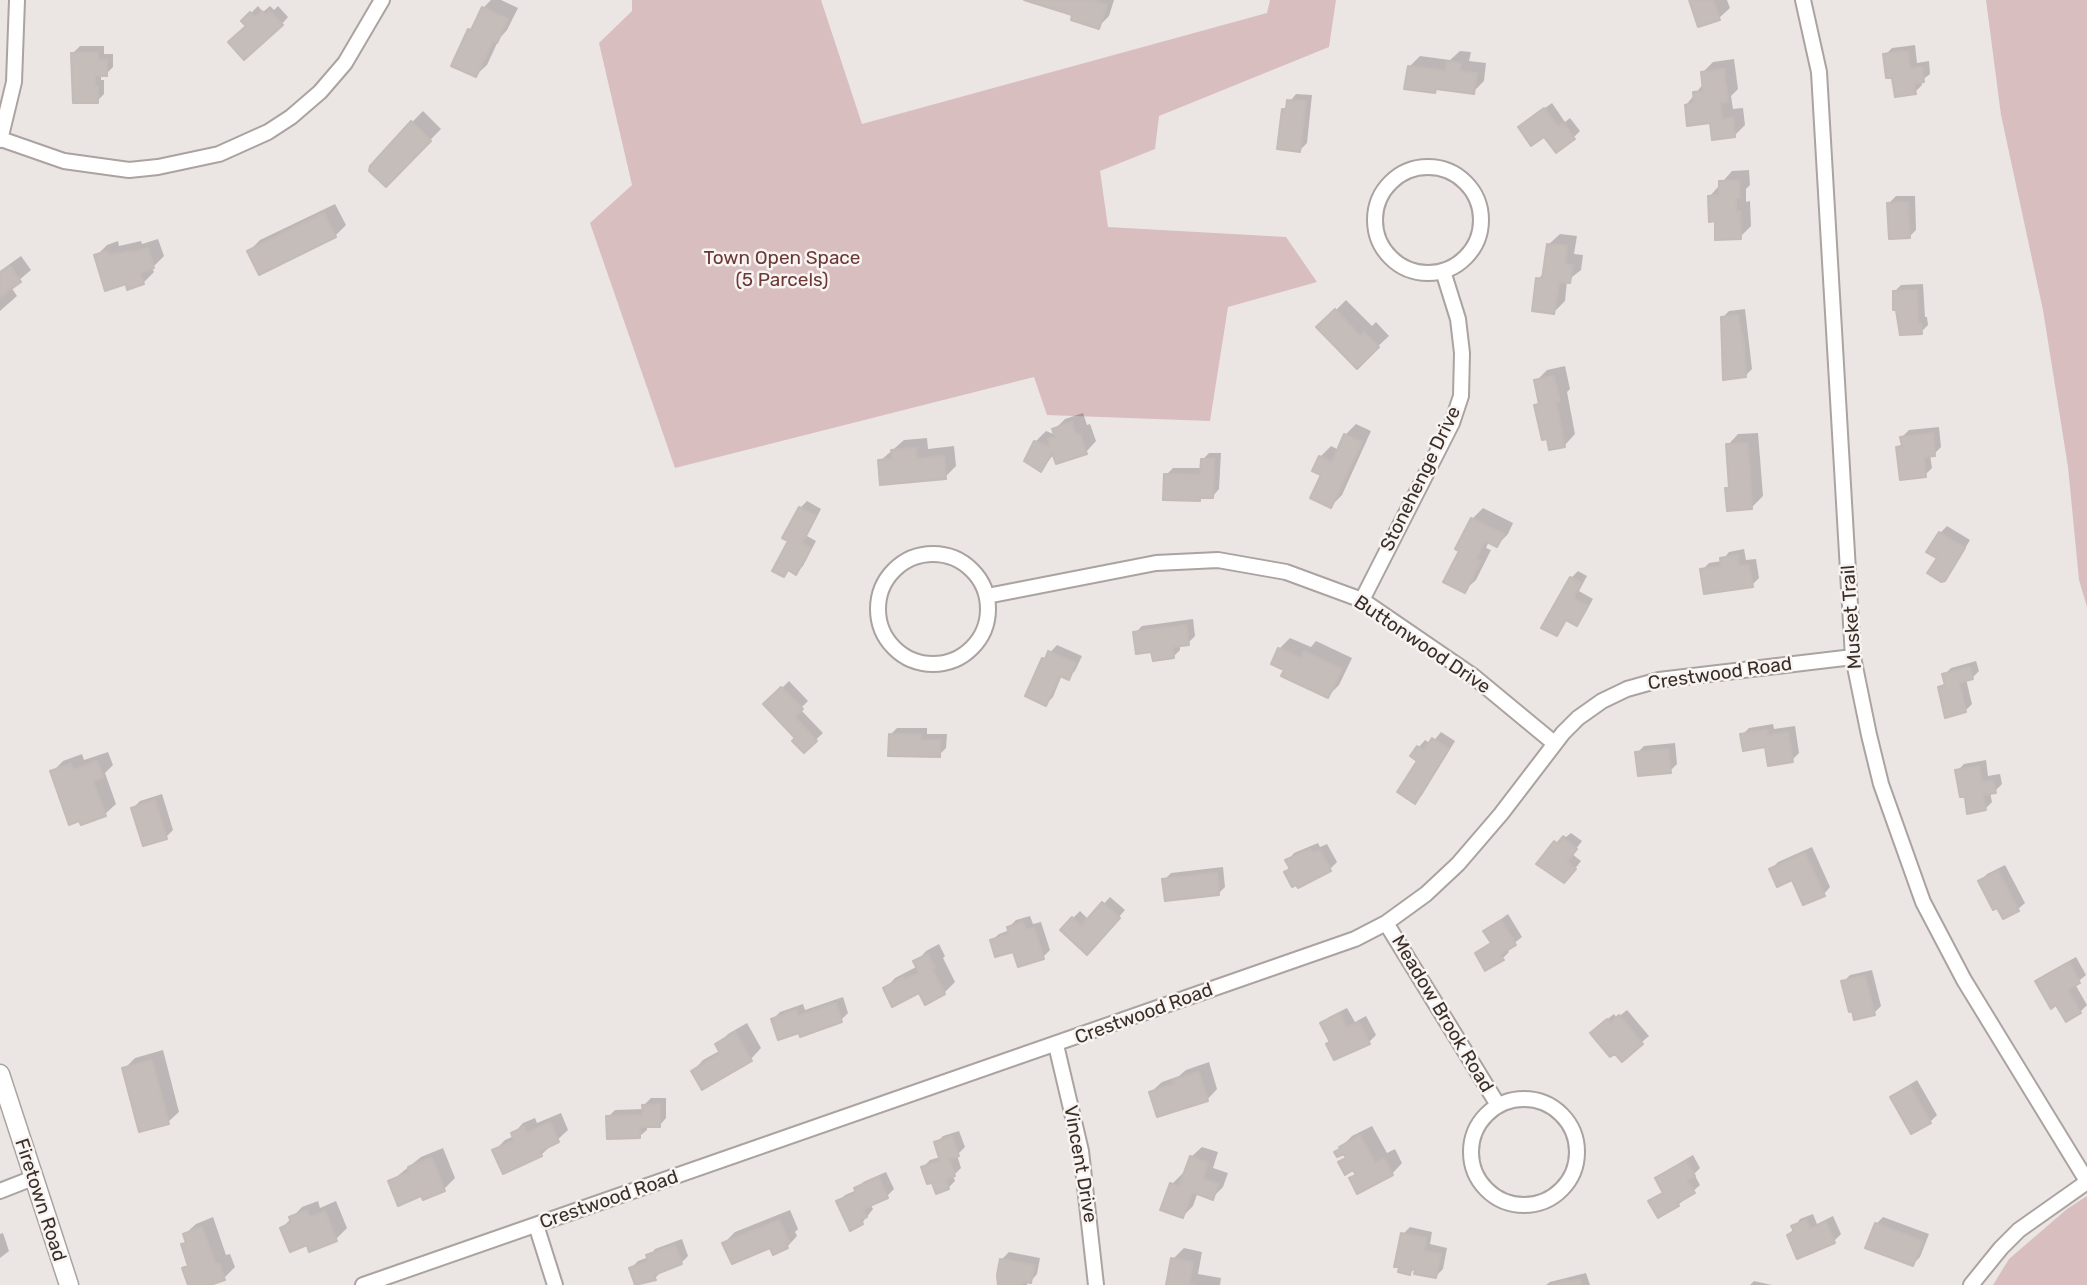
<!DOCTYPE html>
<html>
<head>
<meta charset="utf-8">
<style>
	body { margin:0 }
	canvas { display:block; background:#ebe5e3 }
</style>
</head>
<body>
<canvas width="2087" height="1285"></canvas>
<script>
const context = document.querySelector('canvas').getContext('2d');
context.lineJoin = 'round';
function fill(path, color) {
  context.fillStyle = color;
  context.fill(path, 'evenodd');
}
function toPath(rows) {
  const path = new Path2D();
  for (const r of rows) {
    if (r.length === 3) {
      path.moveTo(r[0] + r[2], r[1]);
      path.arc(r[0], r[1], r[2], 0, 2 * Math.PI);
      continue;
    }
    path.moveTo(r[0], r[1]);
    for (let i = 2; i < r.length; i += 2) path.lineTo(r[i], r[i + 1]);
  }
  return path;
}
function stroke(path, color, width, dash) {
  context.strokeStyle = color;
  context.lineWidth = width;
  context.lineCap = dash ? 'butt' : 'round';
  context.setLineDash(dash || []);
  context.stroke(path);
}
function label(font, color, halo, rows, align = 'center') {
  context.font = font + ' Rubik,sans-serif';
  context.lineWidth = 5;
  context.setLineDash([]);
  context.textBaseline = 'middle';
  context.strokeStyle = halo;
  context.fillStyle = color;
  for (const [text, x, y, turn = 0] of rows) {
    context.save();
    context.translate(x, y);
    context.rotate((+turn || 0) * Math.PI / 180);
    context.textAlign = isNaN(turn) ? turn : align;
    if (halo) context.strokeText(text, 0, 0);
    context.fillText(text, 0, 0);
    context.restore();
  }
}
fill(toPath([
	[632,0,821,0,862,124,1267,13,1270,0,1336,0,1329,47,1159,116,1155,149,1100,171,1108,227,1286,237,1317,282,1228,307,1210,421,1047,415,1034,377,675,468,590,223,632,185,599,43,632,11],
	[1986,0,2087,0,2087,607,2079,580,2068,467,2043,310,2001,115],
	[2087,1196,2087,1285,1993,1285,2009,1259,2067,1209]
]), '#d9bec0');
fill(toPath([
	[491,0,501,0,518,8,507,30,499,39,487,65,476,75,470,30,476,24,483,8],
	[1030,0,1114,0,1109,16,1098,27,1074,14],
	[1691,0,1727,0,1730,8,1719,18],
	[258,6,263,12,270,6,274,10,278,6,288,17,282,24,243,21],
	[1915,45,1917,63,1929,61,1930,74,1921,81,1922,85,1915,92,1894,76,1885,55,1892,48],
	[80,46,104,46,104,54,113,54,113,67,106,74,101,74,101,80,104,80,104,94,97,101,73,53],
	[1460,51,1471,52,1469,61,1486,63,1484,81,1473,92,1438,87,1435,91,1409,67,1420,56,1450,60],
	[1734,59,1738,89,1731,96,1733,109,1743,108,1745,125,1734,136,1686,105,1704,83,1703,72,1713,62],
	[1296,94,1312,95,1307,143,1300,150,1283,110],
	[1552,103,1565,122,1570,118,1580,131,1573,138,1544,134,1527,121],
	[423,111,441,129,386,185,382,153],
	[1749,170,1750,185,1746,189,1746,202,1750,201,1751,226,1740,237,1716,220,1710,196,1732,171],
	[1896,196,1915,196,1916,230,1909,237,1889,203],
	[335,204,346,225,335,236,249,251,260,240],
	[1560,234,1577,236,1574,254,1583,255,1581,270,1567,281,1565,301,1554,312,1538,279,1545,272,1549,244],
	[158,239,164,256,152,268,154,272,143,283,127,282,96,256,107,245,118,241,119,246,141,241,142,244],
	[21,256,31,270,11,287,17,296,0,311,0,271],
	[1923,284,1925,317,1927,317,1928,325,1921,332,1894,292,1901,285],
	[1346,300,1372,326,1376,322,1389,336,1357,366,1319,327],
	[1745,309,1752,369,1745,376,1722,318,1729,311],
	[1565,366,1570,389,1567,392,1575,434,1565,445,1551,448,1536,406,1540,402,1536,381,1547,370],
	[1083,413,1087,425,1090,424,1096,441,1086,452,1054,454,1041,470,1035,442,1046,431,1056,435,1054,430,1065,419],
	[1356,424,1371,431,1342,495,1331,506,1320,457,1331,446,1339,450,1345,435],
	[1939,427,1941,447,1934,454,1930,454,1932,468,1925,475,1898,448,1903,442,1902,437,1909,430],
	[1758,433,1763,496,1752,507,1727,489,1730,486,1728,445,1738,434],
	[927,438,928,449,954,446,956,466,945,477,880,461,904,440],
	[1209,453,1221,453,1219,489,1213,496,1202,496,1199,499,1166,475,1173,468,1202,468,1202,460],
	[807,501,821,509,807,536,816,541,803,566,796,573,790,569,784,575,800,508],
	[1483,508,1513,523,1508,534,1497,545,1489,541,1486,548,1491,550,1476,580,1465,590,1461,550,1472,519],
	[1947,526,1970,540,1951,572,1944,579,1940,533],
	[1744,549,1746,560,1756,559,1759,578,1752,585,1702,570,1709,563,1722,561,1729,552],
	[1578,571,1587,576,1579,591,1593,599,1583,617,1576,624,1568,619,1557,634,1571,578],
	[1193,619,1195,636,1188,643,1180,644,1180,650,1173,657,1153,650,1135,633,1142,626],
	[1290,638,1311,647,1316,641,1352,658,1339,685,1328,696,1286,669,1279,649],
	[1057,645,1082,656,1075,671,1068,677,1062,675,1053,697,1046,704,1044,659],
	[1976,661,1979,671,1972,678,1966,679,1972,704,1965,711,1940,687,1946,682,1944,675,1951,668],
	[789,681,808,701,800,709,823,733,804,751,797,738,766,704],
	[1773,724,1774,729,1795,726,1799,753,1792,760,1742,735,1749,728],
	[897,728,927,728,927,734,947,734,946,748,939,755,890,735],
	[1441,732,1455,741,1422,795,1415,802,1420,761,1419,747,1425,740,1431,744],
	[1675,743,1677,764,1670,771,1637,753,1644,746],
	[108,752,113,765,105,773,116,804,105,814,82,823,52,772,63,761,82,754,84,760],
	[1986,760,1988,776,2000,774,2002,784,1995,791,1990,792,1992,802,1985,809,1966,794,1957,771,1964,764],
	[162,794,173,830,166,837,144,844,133,808,140,801],
	[1571,833,1582,841,1572,854,1581,861,1571,874,1538,864,1563,835,1566,837],
	[1318,843,1320,847,1327,844,1337,862,1330,869,1286,873,1291,867,1288,860,1294,853],
	[1812,847,1830,887,1824,894,1771,869,1778,862],
	[2005,865,2025,903,2018,909,1980,881,1987,874],
	[1223,867,1225,887,1218,894,1164,880,1171,873],
	[1110,897,1125,910,1094,946,1073,918,1080,911,1089,920],
	[1508,914,1522,937,1507,949,1509,952,1502,959,1477,953,1492,941,1485,931],
	[1030,916,1033,924,1041,922,1050,950,1043,957,992,940,999,934,1010,930,1009,927,1016,920],
	[939,944,945,956,943,958,955,982,944,993,885,989,895,978,918,966,916,962,926,951],
	[2076,957,2086,975,2075,984,2087,1005,2080,1012,2057,1003,2038,982,2044,975],
	[1872,970,1881,1006,1874,1013,1843,982,1850,975],
	[843,997,848,1013,841,1020,800,1031,773,1019,780,1012,803,1004,805,1010],
	[1347,1008,1355,1022,1366,1016,1376,1035,1369,1042,1332,1041,1322,1024,1329,1017],
	[1627,1010,1649,1036,1622,1059,1599,1026,1614,1014,1617,1018],
	[747,1023,761,1048,751,1059,693,1071,703,1060,721,1050,717,1045,728,1034],
	[163,1050,179,1112,168,1122,124,1069,135,1058],
	[1209,1062,1217,1089,1207,1100,1151,1092,1162,1082,1179,1076,1186,1070],
	[1917,1080,1937,1115,1930,1122,1892,1098,1899,1091],
	[651,1098,666,1098,666,1118,660,1125,647,1125,647,1130,640,1136,608,1117,615,1110,644,1109,644,1105],
	[561,1113,568,1130,541,1155,494,1151,505,1140,514,1136,513,1134,523,1123,535,1118,537,1123],
	[1372,1126,1387,1153,1395,1149,1402,1163,1392,1174,1351,1178,1357,1173,1354,1168,1341,1162,1347,1156,1341,1147,1352,1136],
	[959,1131,965,1147,957,1155,961,1168,953,1176,955,1181,948,1188,923,1167,930,1160,940,1157,936,1143,943,1136],
	[1202,1147,1218,1152,1213,1168,1228,1173,1223,1187,1212,1198,1198,1192,1193,1206,1183,1216,1163,1209,1172,1184,1183,1173,1185,1174,1191,1157],
	[443,1148,455,1178,444,1189,424,1198,422,1194,390,1182,421,1157],
	[1693,1155,1700,1168,1694,1174,1700,1185,1678,1205,1651,1201,1664,1191,1657,1179,1664,1172],
	[886,1172,894,1189,887,1196,870,1204,873,1209,862,1223,838,1202,845,1195,857,1190,863,1182],
	[318,1201,320,1208,336,1201,347,1228,336,1239,310,1249,308,1243,282,1228,302,1207],
	[790,1210,798,1229,795,1232,797,1236,787,1247,724,1243,735,1232],
	[1813,1214,1817,1224,1833,1216,1841,1234,1834,1241,1789,1235,1800,1219],
	[213,1217,226,1255,230,1254,235,1267,224,1278,205,1285,190,1285,184,1269,189,1264,183,1245,187,1240,185,1234,196,1224],
	[1883,1217,1929,1234,1920,1257,1913,1264,1876,1224],
	[1410,1227,1432,1232,1430,1244,1447,1248,1443,1269,1436,1276,1415,1268,1410,1273,1403,1234],
	[3,1233,9,1251,0,1258,0,1234],
	[682,1239,688,1256,681,1263,662,1271,655,1278,637,1285,631,1268,638,1261,649,1257,655,1249],
	[1184,1248,1202,1252,1198,1274,1221,1278,1220,1285,1167,1285,1173,1259],
	[1009,1252,1040,1258,1037,1274,1031,1281,1027,1281,1027,1285,999,1285,1002,1259],
	[1586,1273,1590,1285,1546,1285,1550,1282],
	[1754,1281,1772,1285,1750,1285]
]), '#0003');
const building = toPath([
	[1024,0,1091,0,1107,5,1099,29,1071,20,1072,15,1024,0],
	[1689,0,1713,0,1720,20,1698,27,1689,0],
	[482,7,508,19,497,43,493,41,476,77,451,66,468,29,471,30,482,7],
	[262,11,266,15,270,11,283,25,244,60,228,42,246,26,241,21,250,12,255,17,262,11],
	[1908,51,1910,69,1922,67,1924,82,1914,84,1916,94,1895,97,1892,78,1886,78,1883,54,1908,51],
	[98,52,98,60,107,60,107,76,95,76,95,86,98,86,98,103,73,103,71,53,98,52],
	[1447,61,1461,63,1460,71,1477,73,1474,94,1436,89,1435,93,1404,89,1408,66,1446,71,1447,61],
	[1724,69,1728,102,1720,103,1722,119,1733,118,1735,137,1712,140,1710,123,1687,126,1685,105,1694,103,1693,92,1703,91,1701,72,1724,69],
	[1287,100,1306,101,1300,152,1277,149,1282,109,1286,109,1287,100],
	[1544,108,1558,127,1563,123,1575,139,1556,153,1544,137,1531,146,1518,127,1544,108],
	[411,121,431,141,386,187,369,171,370,166,411,121],
	[1739,180,1740,198,1736,198,1736,212,1740,211,1741,239,1715,240,1715,221,1709,222,1708,196,1719,195,1719,181,1739,180],
	[1908,202,1910,238,1889,239,1887,203,1908,202],
	[324,213,336,237,259,275,247,251,324,213],
	[1547,244,1567,246,1565,264,1573,265,1570,283,1559,282,1554,314,1532,311,1536,278,1542,279,1547,244],
	[148,248,154,268,140,273,144,284,127,290,126,284,105,291,94,255,107,251,109,255,131,251,131,253,148,248],
	[10,266,21,282,0,297,0,273,10,266],
	[1917,290,1918,323,1921,323,1922,334,1900,335,1896,310,1893,310,1893,291,1917,290],
	[1335,309,1360,336,1364,332,1379,347,1357,369,1316,327,1335,309],
	[1738,315,1744,345,1746,377,1723,380,1721,317,1738,315],
	[1554,376,1560,402,1556,402,1565,447,1549,450,1547,439,1542,440,1534,405,1539,404,1534,380,1554,376],
	[1072,422,1076,435,1080,434,1087,454,1056,464,1052,453,1041,472,1024,461,1034,441,1050,447,1048,439,1055,437,1052,429,1072,422],
	[1933,433,1935,456,1924,457,1926,477,1900,480,1896,447,1902,446,1900,437,1933,433],
	[1344,434,1362,442,1331,508,1310,498,1321,475,1312,471,1319,456,1332,462,1344,434],
	[1748,443,1752,509,1727,511,1725,488,1729,488,1726,444,1748,443],
	[916,448,917,459,944,456,946,479,880,485,878,460,892,459,891,450,916,448],
	[1201,459,1214,459,1213,498,1200,498,1200,501,1163,500,1164,474,1200,475,1201,459],
	[799,507,816,516,802,543,811,548,796,575,788,570,784,577,772,571,788,541,782,538,799,507],
	[1471,518,1504,534,1497,547,1485,541,1476,559,1481,561,1465,593,1443,582,1459,551,1455,549,1471,518],
	[1939,532,1965,548,1945,581,1941,582,1927,573,1937,558,1926,552,1939,532],
	[1738,555,1739,566,1749,565,1753,587,1704,594,1700,569,1721,566,1720,558,1738,555],
	[1570,577,1581,583,1573,598,1588,606,1577,626,1566,620,1557,636,1541,628,1570,577],
	[1186,625,1189,645,1173,647,1174,658,1153,661,1151,652,1136,654,1133,632,1186,625],
	[1278,648,1301,658,1304,651,1342,669,1328,698,1281,676,1284,670,1271,664,1278,648],
	[1048,651,1076,663,1069,680,1060,676,1046,706,1025,696,1042,658,1045,659,1048,651],
	[1970,667,1973,679,1959,683,1966,712,1945,718,1938,687,1945,685,1942,674,1970,667],
	[781,687,803,709,795,717,817,741,804,753,792,741,795,738,763,704,781,687],
	[1767,730,1768,735,1788,732,1793,762,1768,766,1765,747,1743,751,1740,734,1767,730],
	[889,734,921,735,921,740,940,740,940,757,888,756,889,734],
	[1432,738,1449,749,1415,804,1397,792,1417,761,1410,756,1417,746,1424,750,1432,738],
	[1668,749,1671,773,1638,776,1635,752,1668,749],
	[97,761,103,777,93,781,106,816,81,825,79,821,69,825,50,771,71,764,74,770,97,761],
	[1979,766,1982,782,1993,780,1996,793,1983,795,1986,810,1967,814,1965,797,1960,797,1955,770,1979,766],
	[155,800,167,839,143,846,131,808,155,800],
	[1563,838,1577,849,1567,862,1576,869,1564,883,1536,864,1554,841,1558,844,1563,838],
	[1311,849,1313,853,1320,850,1331,871,1298,888,1296,885,1292,887,1284,872,1290,869,1285,860,1311,849],
	[1805,853,1825,896,1803,905,1792,880,1777,887,1769,869,1805,853],
	[1998,871,2019,911,2003,919,1997,908,1993,910,1978,881,1998,871],
	[1217,873,1219,895,1165,901,1162,879,1217,873],
	[1102,902,1120,918,1087,955,1060,930,1072,917,1081,926,1102,902],
	[1501,920,1516,945,1500,955,1504,960,1485,971,1475,953,1491,943,1483,931,1501,920],
	[1023,922,1026,930,1034,928,1044,959,1018,967,1013,952,995,957,990,940,1009,934,1007,927,1023,922],
	[928,954,935,968,932,969,945,994,925,1005,919,993,892,1007,883,988,904,977,905,980,919,973,913,961,928,954],
	[2069,962,2080,983,2068,990,2081,1013,2066,1022,2056,1005,2051,1009,2035,981,2069,962],
	[1865,976,1875,1015,1854,1020,1852,1011,1849,1012,1841,981,1865,976],
	[836,1003,842,1022,800,1037,799,1033,778,1040,771,1019,796,1010,798,1016,836,1003],
	[1340,1013,1347,1028,1359,1022,1370,1044,1334,1060,1326,1044,1330,1042,1320,1023,1340,1013],
	[1619,1015,1643,1044,1622,1062,1615,1054,1610,1057,1590,1033,1607,1019,1610,1023,1619,1015],
	[735,1032,752,1061,702,1090,691,1071,720,1053,715,1044,735,1032],
	[152,1060,169,1124,139,1132,122,1068,152,1060],
	[1199,1072,1208,1101,1157,1117,1149,1092,1174,1084,1173,1080,1199,1072],
	[1910,1086,1931,1123,1911,1134,1890,1097,1910,1086],
	[660,1104,660,1127,640,1127,640,1138,607,1139,606,1116,643,1115,642,1105,660,1104],
	[550,1122,559,1142,540,1151,542,1156,503,1174,492,1150,514,1141,511,1133,524,1127,527,1133,550,1122],
	[1360,1135,1375,1163,1384,1158,1393,1175,1357,1194,1349,1178,1356,1175,1353,1170,1345,1175,1338,1162,1346,1158,1344,1154,1337,1157,1334,1152,1340,1149,1339,1147,1360,1135],
	[952,1136,959,1156,949,1159,955,1176,946,1179,949,1189,936,1194,932,1183,927,1184,921,1167,940,1161,934,1142,952,1136],
	[1190,1156,1208,1163,1203,1179,1218,1184,1213,1200,1192,1192,1183,1218,1160,1210,1170,1183,1179,1186,1190,1156],
	[432,1158,445,1191,423,1200,421,1196,398,1206,388,1181,410,1172,408,1167,432,1158],
	[1686,1161,1695,1176,1687,1180,1695,1193,1678,1203,1679,1206,1658,1218,1648,1201,1663,1193,1655,1178,1686,1161],
	[879,1177,888,1198,863,1209,867,1217,861,1219,863,1224,850,1231,836,1201,856,1193,854,1188,879,1177],
	[307,1210,310,1217,325,1211,337,1241,309,1252,307,1245,290,1252,280,1228,291,1223,289,1217,307,1210],
	[779,1220,789,1242,785,1243,788,1248,773,1255,770,1248,732,1264,722,1243,779,1220],
	[1806,1220,1810,1229,1826,1222,1835,1243,1797,1259,1787,1235,1794,1231,1791,1226,1806,1220],
	[1875,1223,1923,1241,1913,1266,1865,1248,1875,1223],
	[202,1227,216,1265,219,1263,225,1280,210,1285,188,1285,182,1268,188,1266,181,1244,186,1243,183,1234,202,1227],
	[1401,1233,1426,1238,1424,1251,1441,1254,1436,1278,1414,1274,1415,1270,1411,1269,1410,1275,1398,1272,1399,1267,1394,1267,1401,1233],
	[675,1245,682,1264,654,1275,656,1280,635,1285,629,1268,648,1261,646,1255,675,1245],
	[1171,1258,1193,1262,1189,1284,1194,1285,1166,1285,1171,1258],
	[1000,1259,1034,1265,1031,1283,1022,1282,1022,1285,998,1285,997,1275,1000,1259],
	[1580,1279,1581,1285,1551,1285,1567,1280,1569,1282,1580,1279]
]);
fill(building, '#c5bdb9');
stroke(building, '#c4bab6', 2);
const minor = toPath([
	[1803,0,1819,72,1853,657,1869,735,1881,784,1923,902,1964,980,2087,1181],
	[1,139,64,161,129,170,158,167,219,154,268,132,291,117,320,92,345,63,382,0],
	[0,140,14,82,17,0],
	[1428,220,53],
	[933,609,55],
	[987,596,1156,563,1218,560,1286,572,1362,600,1473,676,1554,743],
	[1362,600,1452,423,1461,396,1462,353,1458,319,1443,271],
	[1386,923,1498,1105],
	[1056,1045,1081,1151,1096,1285],
	[1524,1152,53],
	[0,1191,33,1178],
	[536,1225,555,1285],
	[363,1285,1355,939,1386,923,1426,894,1458,864,1501,814,1563,733,1578,718,1602,701,1627,689,1659,680,1853,657],
	[1971,1285,2001,1248,2019,1230,2087,1182]
]);
const tertiary = toPath([
	[0,1074,69,1285]
]);
stroke(minor, '#aba39f', 18);
stroke(tertiary, '#aba39f', 21);
stroke(minor, '#fff', 14);
stroke(tertiary, '#fff', 18);
label('19px', '#6c3834', '#f8f4f3', [
	["Town Open Space",782,259],
	["(5 Parcels)",782,281]
]);
label('19px', '#3a2e25', '#f8f4f3', [
	["Stonehenge Drive",1421,479,-64],
	["Musket Trail",1852,617,-94],
	["Buttonwood Drive",1422,645,34],
	["Crestwood Road",1720,674,-8],
	["Crestwood Road",1144,1014,-20],
	["Meadow Brook Road",1442,1014,59],
	["Vincent Drive",1080,1164,80],
	["Firetown Road",40,1200,72],
	["Crestwood Road",609,1200,-19]
]);
</script>
</body>
</html>
